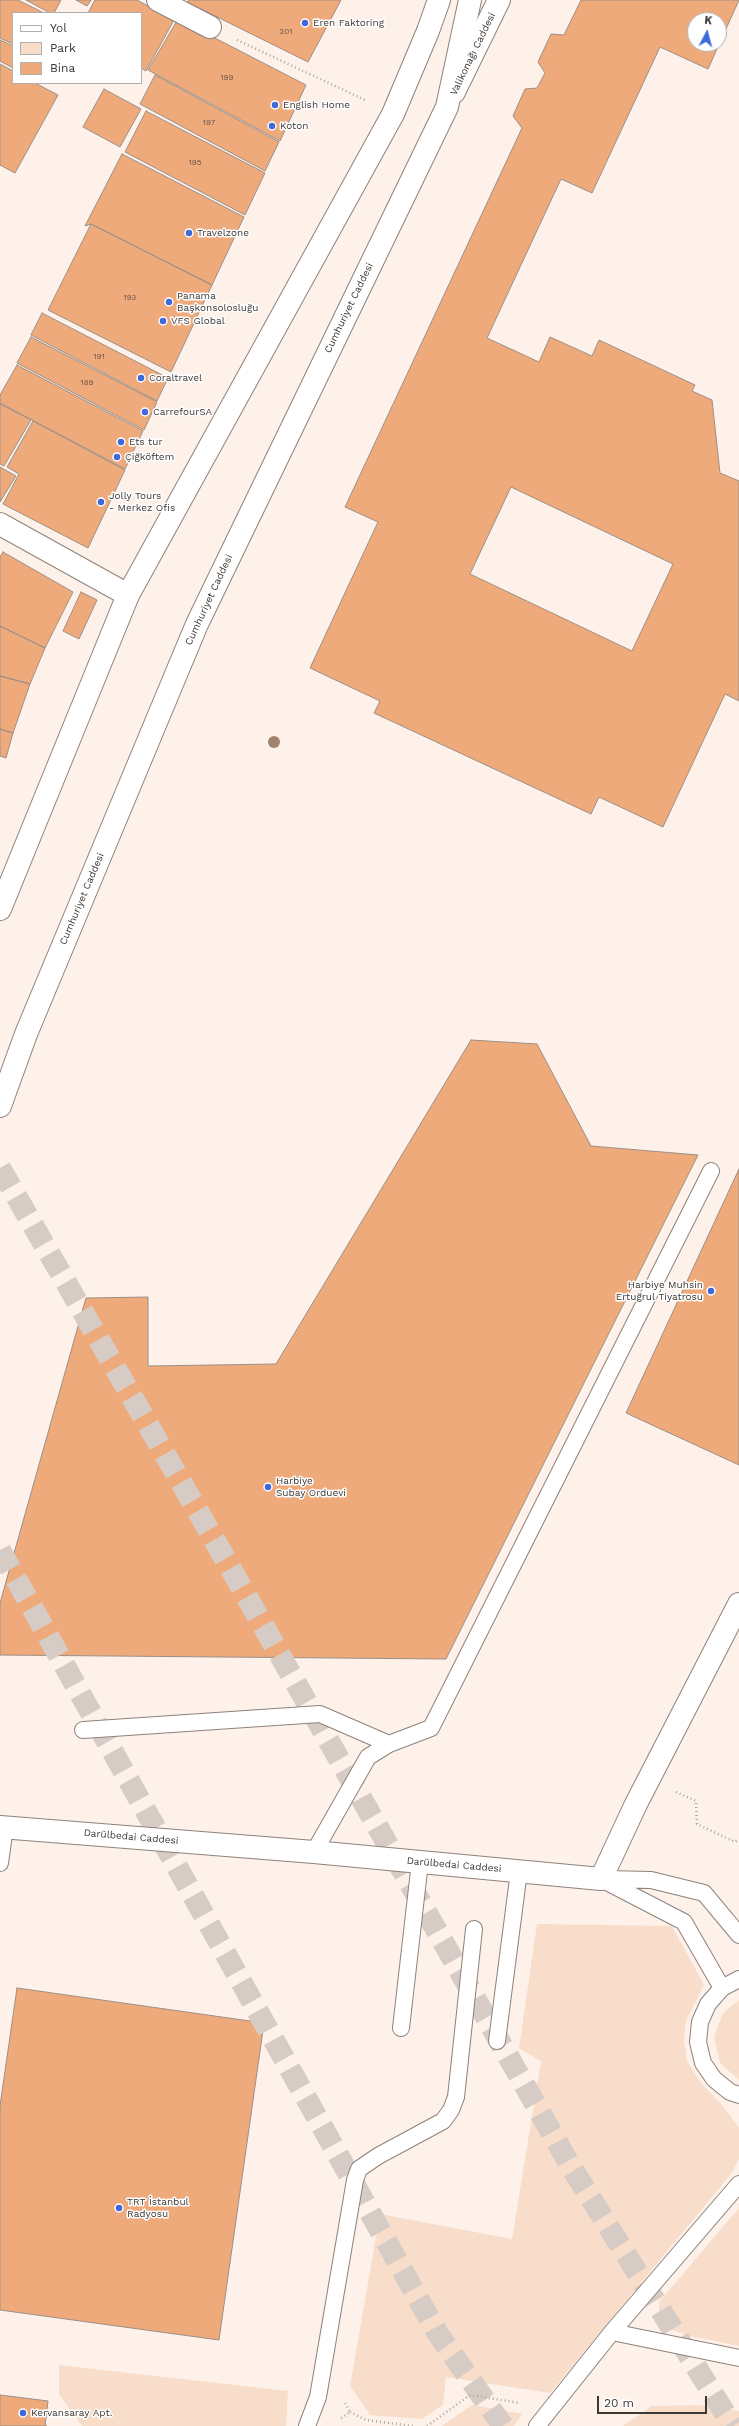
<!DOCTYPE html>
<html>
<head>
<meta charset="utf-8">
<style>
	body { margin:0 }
	#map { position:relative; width:739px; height:2426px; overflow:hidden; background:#fef1e9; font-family:"Work Sans",sans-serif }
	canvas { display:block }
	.legend { position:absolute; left:12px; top:12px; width:130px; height:72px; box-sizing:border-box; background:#fff; border:1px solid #b1afae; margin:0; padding:5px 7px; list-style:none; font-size:12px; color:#3c3834 }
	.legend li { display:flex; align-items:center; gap:8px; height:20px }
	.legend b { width:20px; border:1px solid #b1afae }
	.north { position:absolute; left:687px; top:12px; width:40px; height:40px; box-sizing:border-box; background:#fff; border:1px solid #b1afae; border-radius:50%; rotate:6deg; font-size:11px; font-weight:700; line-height:16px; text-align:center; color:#3c3834 }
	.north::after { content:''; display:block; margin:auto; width:14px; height:18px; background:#3f69db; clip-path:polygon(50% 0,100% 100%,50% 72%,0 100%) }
	.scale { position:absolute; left:597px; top:2396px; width:110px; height:18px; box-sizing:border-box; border:2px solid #3c3834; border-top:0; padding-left:5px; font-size:12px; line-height:14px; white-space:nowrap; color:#3c3834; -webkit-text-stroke:3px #fff; paint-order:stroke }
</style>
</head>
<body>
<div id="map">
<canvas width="739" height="2426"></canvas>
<ul class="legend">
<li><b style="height:5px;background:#fff"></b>Yol</li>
<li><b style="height:11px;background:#f8ddca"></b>Park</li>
<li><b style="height:11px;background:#efaa7b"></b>Bina</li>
</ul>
<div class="north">K</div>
<div class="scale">20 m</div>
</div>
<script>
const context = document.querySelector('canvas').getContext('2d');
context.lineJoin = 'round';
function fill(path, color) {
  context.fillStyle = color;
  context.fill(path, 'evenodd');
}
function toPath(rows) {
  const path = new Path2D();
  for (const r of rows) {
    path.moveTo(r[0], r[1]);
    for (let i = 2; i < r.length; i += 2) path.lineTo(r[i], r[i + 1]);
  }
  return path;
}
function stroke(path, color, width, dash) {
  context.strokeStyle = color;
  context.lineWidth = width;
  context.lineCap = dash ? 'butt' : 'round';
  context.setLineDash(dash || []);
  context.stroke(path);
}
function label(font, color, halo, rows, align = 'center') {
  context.font = font + ' "Work Sans",sans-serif';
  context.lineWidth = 3;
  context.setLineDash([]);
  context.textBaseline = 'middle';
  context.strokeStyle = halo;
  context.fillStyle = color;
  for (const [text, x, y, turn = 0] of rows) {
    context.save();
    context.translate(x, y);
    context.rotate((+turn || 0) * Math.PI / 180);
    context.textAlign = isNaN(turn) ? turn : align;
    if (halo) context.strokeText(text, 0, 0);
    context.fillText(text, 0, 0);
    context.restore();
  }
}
fill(toPath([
	[537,1924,672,1926,704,1985,686,2021,684,2040,687,2061,701,2083,723,2106,739,2128,739,2159,731,2174,550,2393,446,2377,443,2405,422,2419,370,2415,350,2386,380,2214,512,2239,541,2061,519,2048],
	[739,2000,739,2080,720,2063,714,2037,723,2013],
	[739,2208,739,2346,690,2336,663,2327,659,2320,659,2302],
	[59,2365,288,2391,286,2426,82,2426,59,2394],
	[472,2405,522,2414,514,2426,442,2426],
	[699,2405,739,2411,739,2426,623,2426,652,2406]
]), '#f8ddca');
const building = toPath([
	[0,0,18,0,44,13,13,13,13,44,0,38,0,0],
	[26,0,61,0,54,13,50,13,26,0],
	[76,0,91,0,87,6,76,0],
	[95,0,137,0,174,20,146,71,141,68,141,13,88,13,95,0],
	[189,0,341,0,308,62,187,2,189,0],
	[581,0,739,0,708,69,660,47,592,193,561,179,487,338,539,362,550,337,592,356,599,340,695,385,692,391,712,400,720,473,739,481,739,701,725,694,663,827,599,797,591,814,374,713,380,701,310,668,378,522,345,507,522,128,513,116,525,89,537,88,545,73,538,62,551,34,564,35,581,0],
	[695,20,719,20,719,44,695,44,695,20],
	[511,487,673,564,632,651,470,574,511,487],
	[178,19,306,85,280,141,148,70,178,19],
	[0,40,13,46,13,68,0,61,0,40],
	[0,64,13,71,13,83,35,83,58,95,15,173,0,165,0,64],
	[155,75,279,142,265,171,140,104,155,75],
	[104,89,141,109,120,147,83,127,104,89],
	[146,111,265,173,245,215,125,152,146,111],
	[122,154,244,217,212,285,91,224,85,226,122,154],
	[91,224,212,285,171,372,48,310,91,224],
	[42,313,168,378,157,401,31,335,42,313],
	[31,337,157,402,144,430,17,363,31,337],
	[17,365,143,431,125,469,0,403,0,395,17,365],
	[0,404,31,420,4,466,0,464,0,404],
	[33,421,125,470,88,548,3,504,19,474,7,467,33,421],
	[0,467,16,476,0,502,0,467],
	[3,552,73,592,45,648,0,626,0,557,3,552],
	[81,592,97,600,79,639,63,631,81,592],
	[0,626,45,648,30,684,0,676,0,626],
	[0,676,30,684,13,733,0,729,0,676],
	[0,729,13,733,6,758,0,756,0,729],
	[471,1040,537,1044,591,1146,698,1155,446,1659,0,1655,0,1603,86,1298,148,1297,148,1366,276,1364,471,1040],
	[739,1169,739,1465,626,1413,739,1169],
	[17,1988,264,2023,219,2340,0,2310,0,2106,17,1988],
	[0,2395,48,2401,45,2426,47,2426,0,2426,0,2395]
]);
fill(building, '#efaa7b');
stroke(building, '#9b8f87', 1);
stroke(toPath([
	[0,1168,219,1548,570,2165,733,2426],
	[0,1550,438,2334,503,2426]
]), '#d7ccc5', 22, [22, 11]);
const service = toPath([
	[83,1730,320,1714,389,1744],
	[314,1852,368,1757,389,1744,431,1728,711,1171],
	[0,1863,5,1827],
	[601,1879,684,1922,722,1988],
	[605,1879,651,1880,704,1893,739,1935],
	[739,1979,722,1988,708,2004,700,2022,698,2042,703,2063,714,2079,730,2092,739,2095],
	[401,2028,420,1862],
	[497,2041,519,1871],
	[739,2184,612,2332,739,2358],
	[307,2426,318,2397,355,2180,359,2169,378,2156,443,2121,451,2110,456,2097,474,1929],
	[537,2426,612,2332]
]);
const minor = toPath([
	[158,0,210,27],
	[0,524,128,595],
	[0,1827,314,1852,601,1879,636,1804,739,1604]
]);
const secondary = toPath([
	[454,92,499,0]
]);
const primary = toPath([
	[0,909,128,595,393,114,428,31,439,0],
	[0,1106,26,1034,197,624,447,107,470,0]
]);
stroke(service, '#8d827a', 18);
stroke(minor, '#8d827a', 24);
stroke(secondary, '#8d827a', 24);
stroke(primary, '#8d827a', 24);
stroke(toPath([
	[237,40,365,100],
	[676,1792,696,1801,697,1824,735,1842,739,1839],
	[350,2412,366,2420,413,2426],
	[341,2418,350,2412,345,2403],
	[427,2426,470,2395,520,2403]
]), '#aea59e', 2.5, [1, 3]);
stroke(service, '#fff', 16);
stroke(minor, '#fff', 22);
stroke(secondary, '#fff', 22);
stroke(primary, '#fff', 22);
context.fillStyle = '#a2846c';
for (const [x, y] of [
	[274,742]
]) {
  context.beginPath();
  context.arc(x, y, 6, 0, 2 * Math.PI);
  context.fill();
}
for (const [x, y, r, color] of [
	[305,23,4,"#3f69db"],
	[275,105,4,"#3f69db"],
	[272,126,4,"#3f69db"],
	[189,233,4,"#3f69db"],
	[169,302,4,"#3f69db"],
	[163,321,4,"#3f69db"],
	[141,378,4,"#3f69db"],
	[145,412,4,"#3f69db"],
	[121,442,4,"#3f69db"],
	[117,457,4,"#3f69db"],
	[101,502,4,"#3f69db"],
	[711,1291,4,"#3f69db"],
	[268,1487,4,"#3f69db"],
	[119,2208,4,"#3f69db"],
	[23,2413,4,"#3f69db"]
]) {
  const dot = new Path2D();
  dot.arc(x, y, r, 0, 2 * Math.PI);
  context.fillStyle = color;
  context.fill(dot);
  stroke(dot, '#fff', 1.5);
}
label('8px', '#695446', null, [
	["201",286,32],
	["199",227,78],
	["197",209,123],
	["195",195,163],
	["193",130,298],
	["191",99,357],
	["189",87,383]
]);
label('10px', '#3c3834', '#fff', [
	["Eren Faktoring",313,23],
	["English Home",283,105],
	["Koton",280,126],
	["Travelzone",197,233],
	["Panama",177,296],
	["Başkonsolosluğu",177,308],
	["VFS Global",171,321],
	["Coraltravel",149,378],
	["CarrefourSA",153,412],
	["Ets tur",129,442],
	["Çiğköftem",125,457],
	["Jolly Tours",109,496],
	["- Merkez Ofis",109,508],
	["Harbiye Muhsin",703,1285,"right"],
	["Ertuğrul Tiyatrosu",703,1297,"right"],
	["Harbiye",276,1481],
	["Subay Orduevi",276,1493],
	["TRT İstanbul",127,2202],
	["Radyosu",127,2214],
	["Kervansaray Apt.",31,2413]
], 'left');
label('10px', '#3c3834', '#fff', [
	["Valikonağı Caddesi",473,54,-64],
	["Cumhuriyet Caddesi",349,308,-64],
	["Cumhuriyet Caddesi",209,600,-65],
	["Cumhuriyet Caddesi",82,899,-67],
	["Darülbedai Caddesi",131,1837,5],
	["Darülbedai Caddesi",454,1865,5]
]);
</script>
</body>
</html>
